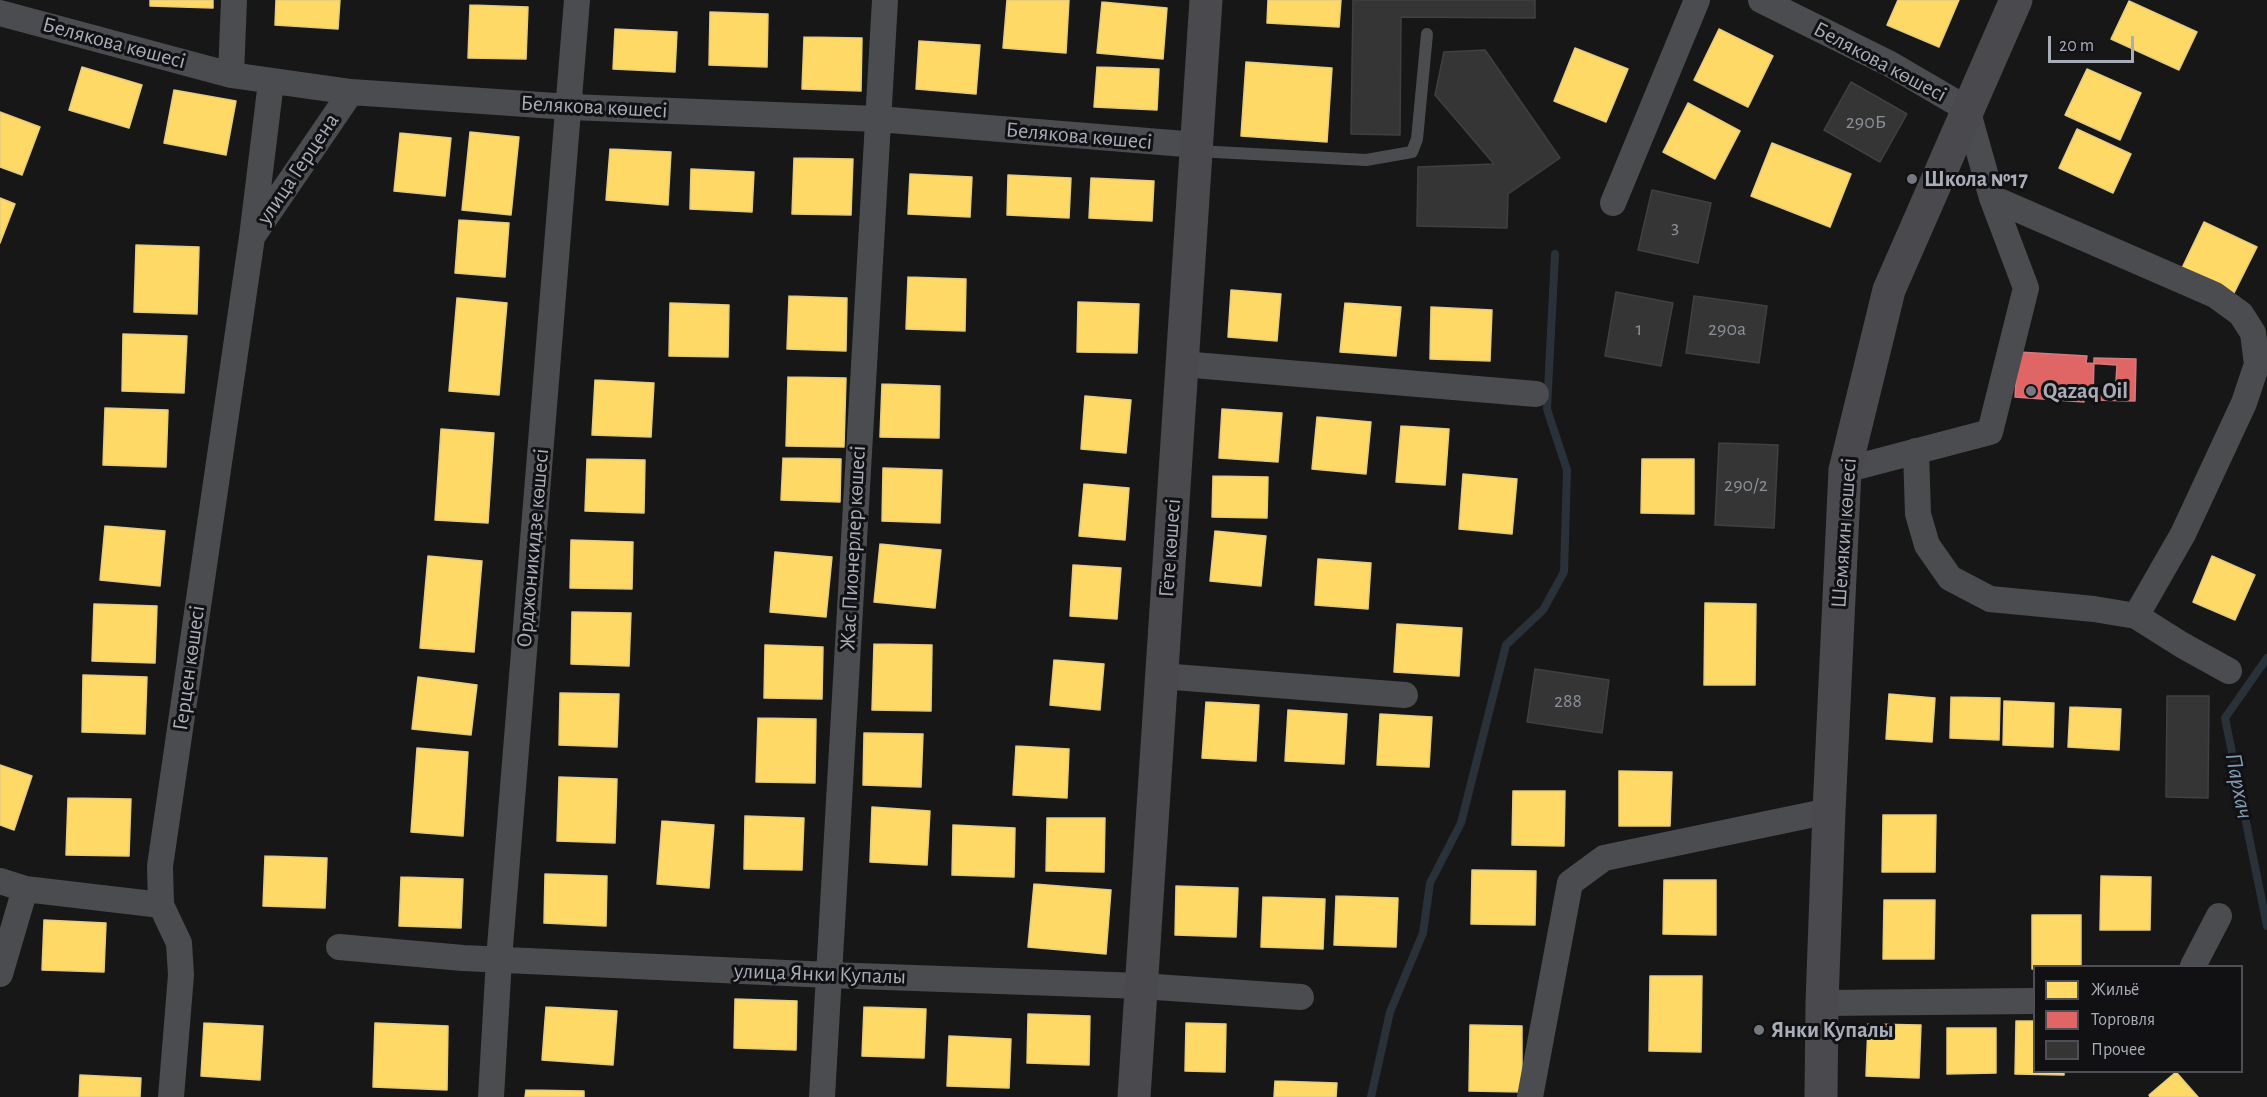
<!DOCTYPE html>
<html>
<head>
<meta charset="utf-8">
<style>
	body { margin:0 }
	#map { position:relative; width:2267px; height:1097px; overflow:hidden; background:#171717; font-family:"Alegreya Sans",sans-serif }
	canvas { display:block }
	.legend { position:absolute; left:2033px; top:965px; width:210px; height:108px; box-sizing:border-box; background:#111113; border:2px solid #4d4f55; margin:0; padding:8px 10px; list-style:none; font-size:18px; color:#a8adb8 }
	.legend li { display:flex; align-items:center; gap:12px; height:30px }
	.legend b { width:30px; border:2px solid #4d4f55 }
	.scale { position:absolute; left:2048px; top:36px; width:86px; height:27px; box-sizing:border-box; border:3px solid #a8adb8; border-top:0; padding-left:8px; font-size:18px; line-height:21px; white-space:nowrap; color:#a8adb8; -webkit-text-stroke:4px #111113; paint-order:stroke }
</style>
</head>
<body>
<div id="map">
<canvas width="2267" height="1097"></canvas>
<ul class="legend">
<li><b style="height:16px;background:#ffd966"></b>Жильё</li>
<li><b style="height:16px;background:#e06666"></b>Торговля</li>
<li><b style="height:16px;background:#353536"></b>Прочее</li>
</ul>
<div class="scale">20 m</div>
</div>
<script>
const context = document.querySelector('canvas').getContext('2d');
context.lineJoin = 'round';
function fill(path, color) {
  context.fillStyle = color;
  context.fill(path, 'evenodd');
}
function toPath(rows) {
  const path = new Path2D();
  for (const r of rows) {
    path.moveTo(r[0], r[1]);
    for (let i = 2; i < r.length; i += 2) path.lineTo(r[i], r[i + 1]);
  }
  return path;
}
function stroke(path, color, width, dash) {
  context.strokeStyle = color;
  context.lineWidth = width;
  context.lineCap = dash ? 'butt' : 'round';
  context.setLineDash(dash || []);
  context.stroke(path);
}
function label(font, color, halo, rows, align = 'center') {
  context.font = font + ' "Alegreya Sans",sans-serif';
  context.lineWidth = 6;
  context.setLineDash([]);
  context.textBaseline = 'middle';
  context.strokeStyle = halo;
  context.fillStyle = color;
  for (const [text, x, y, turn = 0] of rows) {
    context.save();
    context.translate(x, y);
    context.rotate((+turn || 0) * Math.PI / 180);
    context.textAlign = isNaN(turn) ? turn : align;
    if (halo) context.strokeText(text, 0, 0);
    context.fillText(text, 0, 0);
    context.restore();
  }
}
const homes = toPath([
	[150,0,213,0,213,8,150,6,150,0],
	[276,0,340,0,338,29,275,25,276,0],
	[1007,0,1069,0,1066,53,1003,48,1007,0],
	[1268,0,1341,0,1339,27,1267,23,1268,0],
	[1898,0,1959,0,1939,47,1887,25,1898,0],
	[2129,1,2197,32,2179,70,2111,39,2129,1],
	[1102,2,1167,8,1163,59,1097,53,1102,2],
	[470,5,528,7,526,59,468,58,470,5],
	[710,12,768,14,767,67,709,65,710,12],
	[615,29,677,32,675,72,613,69,615,29],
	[1719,29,1773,56,1748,107,1694,80,1719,29],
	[804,37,862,38,861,91,802,89,804,37],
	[919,41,980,45,976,94,916,89,919,41],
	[1575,48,1628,69,1606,122,1554,101,1575,48],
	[1246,62,1332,68,1327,142,1241,136,1246,62],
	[82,67,142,85,129,128,69,110,82,67],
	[1097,67,1159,69,1157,110,1094,107,1097,67],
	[2087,69,2141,93,2120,140,2065,115,2087,69],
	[174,90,236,101,226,155,164,143,174,90],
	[1688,103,1740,131,1715,179,1663,152,1688,103],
	[0,112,40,127,22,175,0,167,0,112],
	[2077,129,2131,154,2113,193,2059,168,2077,129],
	[470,132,519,137,511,215,462,210,470,132],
	[400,133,451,138,445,196,394,191,400,133],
	[1772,143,1851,174,1830,227,1751,196,1772,143],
	[610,149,671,152,668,205,606,200,610,149],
	[794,158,853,159,851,215,792,214,794,158],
	[691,169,754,172,752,212,690,209,691,169],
	[910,174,972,177,970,217,908,214,910,174],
	[1008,175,1071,178,1069,218,1007,215,1008,175],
	[1091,178,1154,181,1152,221,1089,218,1091,178],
	[0,198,15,204,0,243,0,198],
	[459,220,509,223,505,277,455,273,459,220],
	[2204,222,2257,247,2234,293,2182,268,2204,222],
	[136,245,199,247,197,314,134,312,136,245],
	[908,277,966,279,965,331,906,329,908,277],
	[1231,290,1281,294,1277,341,1228,337,1231,290],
	[789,296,847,298,846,351,787,349,789,296],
	[457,298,507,303,499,395,449,391,457,298],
	[1078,302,1139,304,1137,353,1077,352,1078,302],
	[670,303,729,305,728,357,669,356,670,303],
	[1345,303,1401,307,1396,356,1340,352,1345,303],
	[1431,307,1492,310,1490,361,1430,359,1431,307],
	[123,334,187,336,184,393,122,391,123,334],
	[788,377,846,378,844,447,786,446,788,377],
	[595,380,654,383,651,437,592,435,595,380],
	[882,384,940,386,939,438,880,437,882,384],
	[1085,396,1131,400,1126,453,1081,449,1085,396],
	[105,408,168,410,166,467,103,465,105,408],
	[1222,409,1282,413,1278,462,1219,458,1222,409],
	[1317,417,1371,422,1366,474,1312,469,1317,417],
	[1401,426,1449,429,1445,485,1396,482,1401,426],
	[441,429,494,433,488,523,435,520,441,429],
	[783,458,841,459,840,502,781,500,783,458],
	[587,459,645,460,644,513,585,511,587,459],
	[1642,459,1694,459,1694,514,1641,513,1642,459],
	[883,468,942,470,940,523,882,521,883,468],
	[1463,474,1517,479,1512,534,1459,529,1463,474],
	[1213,476,1268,477,1267,518,1212,517,1213,476],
	[1084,484,1129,488,1125,540,1079,536,1084,484],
	[105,526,165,531,160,586,100,580,105,526],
	[1215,531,1266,536,1261,586,1210,581,1215,531],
	[571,540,633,542,632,589,570,588,571,540],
	[880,544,941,550,935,608,874,602,880,544],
	[775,552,832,557,826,617,770,612,775,552],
	[428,556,482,561,474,652,420,648,428,556],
	[2212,556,2255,575,2235,620,2193,602,2212,556],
	[1318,559,1371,563,1368,609,1315,605,1318,559],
	[1073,565,1121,568,1117,619,1070,616,1073,565],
	[1705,603,1756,604,1755,685,1704,685,1705,603],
	[94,604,157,606,155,663,92,661,94,604],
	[572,612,631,613,629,666,571,664,572,612],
	[1397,624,1462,628,1459,676,1394,672,1397,624],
	[874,644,932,645,931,711,872,710,874,644],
	[765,645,823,647,822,699,764,698,765,645],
	[1054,660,1104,664,1100,710,1050,705,1054,660],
	[83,675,147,677,145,734,82,732,83,675],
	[418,677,477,685,471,735,412,729,418,677],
	[560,693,619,694,617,747,559,745,560,693],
	[1889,694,1935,698,1932,742,1886,739,1889,694],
	[1951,697,2000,698,1999,740,1950,738,1951,697],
	[2004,701,2054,703,2053,747,2003,745,2004,701],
	[1206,702,1259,705,1256,761,1202,758,1206,702],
	[2070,707,2121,709,2119,750,2068,747,2070,707],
	[1288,710,1347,714,1344,764,1285,761,1288,710],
	[1380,714,1432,717,1429,767,1377,765,1380,714],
	[758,718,816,719,815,783,756,782,758,718],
	[864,733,923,734,921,787,863,785,864,733],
	[1016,746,1069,749,1067,798,1013,795,1016,746],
	[417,748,468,752,463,836,411,832,417,748],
	[0,765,32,776,14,830,0,825,0,765],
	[1619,771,1672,772,1670,826,1619,826,1619,771],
	[559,777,617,779,615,843,557,841,559,777],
	[1513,791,1565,791,1564,846,1512,845,1513,791],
	[68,798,131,799,129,856,66,855,68,798],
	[872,807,930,811,927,865,870,862,872,807],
	[1883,815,1936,815,1935,872,1882,872,1883,815],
	[745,816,804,818,802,870,744,869,745,816],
	[1047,818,1105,818,1104,872,1046,871,1047,818],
	[662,821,714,825,709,888,657,884,662,821],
	[953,825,1015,828,1014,877,952,875,953,825],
	[265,856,327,858,325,908,263,906,265,856],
	[1472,870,1536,871,1535,925,1471,924,1472,870],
	[545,874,607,876,606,926,544,923,545,874],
	[2101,876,2151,877,2150,930,2100,930,2101,876],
	[401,877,463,879,461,928,399,926,401,877],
	[1664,880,1716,880,1716,935,1663,934,1664,880],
	[1034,884,1111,890,1106,954,1028,947,1034,884],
	[1176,886,1238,888,1236,937,1175,935,1176,886],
	[1336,896,1398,898,1396,947,1334,945,1336,896],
	[1263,897,1325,899,1323,949,1261,947,1263,897],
	[1884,900,1935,900,1934,959,1883,959,1884,900],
	[2032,915,2081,915,2081,966,2034,966,2034,969,2032,969,2032,915],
	[44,920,106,923,104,972,42,970,44,920],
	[1650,976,1702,976,1701,1052,1649,1051,1650,976],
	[735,999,797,1001,796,1050,734,1048,735,999],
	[546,1007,617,1011,613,1065,542,1060,546,1007],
	[864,1007,926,1009,924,1058,862,1056,864,1007],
	[1028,1014,1090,1016,1089,1065,1027,1063,1028,1014],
	[2016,1021,2034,1021,2034,1072,2064,1072,2064,1075,2015,1074,2016,1021],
	[204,1023,263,1026,260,1080,201,1076,204,1023],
	[375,1023,448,1026,447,1090,373,1087,375,1023],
	[1186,1023,1226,1024,1225,1072,1185,1071,1186,1023],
	[1868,1024,1921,1025,1919,1078,1866,1076,1868,1024],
	[1470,1025,1522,1026,1522,1092,1469,1091,1470,1025],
	[1947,1028,1996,1028,1996,1073,1947,1074,1947,1028],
	[949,1036,1011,1039,1009,1088,947,1086,949,1036],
	[2176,1072,2198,1097,2150,1097,2149,1095,2176,1072],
	[80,1075,141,1078,140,1097,79,1097,80,1075],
	[1275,1081,1337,1083,1336,1097,1274,1097,1275,1081],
	[526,1090,584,1091,584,1097,525,1097,526,1090]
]);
fill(homes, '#ffd966');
stroke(homes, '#e5cc7f', 1.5);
const shops = toPath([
	[2018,352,2087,356,2086,363,2117,365,2115,397,2084,394,2084,402,2015,397,2018,352],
	[2094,358,2136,359,2135,401,2093,400,2094,358]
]);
fill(shops, '#e06666');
stroke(shops, '#cf7b7f', 1.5);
stroke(toPath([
	[2267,658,2225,718,2267,926],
	[1371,1097,1390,1012,1423,933,1430,883,1461,823,1506,645,1543,610,1564,572,1567,470,1547,409,1555,254]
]), '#2a3239', 8);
const building = toPath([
	[1353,0,1535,0,1535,18,1401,17,1400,135,1351,134,1353,0],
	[1485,50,1560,158,1508,194,1507,228,1417,226,1418,167,1494,164,1435,95,1444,52,1485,50],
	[1851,82,1907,114,1880,162,1824,130,1851,82],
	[1652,190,1711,203,1698,263,1638,250,1652,190],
	[1616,292,1673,303,1661,366,1605,356,1616,292],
	[1694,296,1767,306,1759,363,1686,353,1694,296],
	[1719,443,1778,445,1774,528,1715,525,1719,443],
	[1535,669,1609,680,1602,733,1527,722,1535,669],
	[2167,696,2209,696,2208,798,2166,797,2167,696]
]);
fill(building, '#353536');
stroke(building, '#3f4043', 1.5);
stroke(toPath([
	[1197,151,1366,160,1412,152,1417,139,1427,34]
]), '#4b4c50', 12);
stroke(toPath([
	[1761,0,1890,64,1967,109,1992,198,2026,288,1990,432,1845,470],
	[0,13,231,75,351,92,570,107,878,119,1197,145],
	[231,75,234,0],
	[1992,198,2215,295,2241,314,2253,333,2257,364,2244,403,2183,534,2136,616],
	[1613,203,1697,0],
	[254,234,351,92],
	[1182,364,1536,394],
	[1916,451,1918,514,1927,545,1950,578,1990,599,2094,609,2136,616,2182,645,2229,671],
	[1161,676,1405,695],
	[0,881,25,889,161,905],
	[339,947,463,958,829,975,1141,986,1301,997],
	[2193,966,2219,916],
	[0,974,25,889],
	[1822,1003,2034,1001],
	[171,1097,181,975,179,943,161,905,160,866,252,237,271,82],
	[491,1097,499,959,577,0],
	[822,1097,885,0],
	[1530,1097,1570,883,1604,858,1829,811]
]), '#4b4c50', 26);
stroke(toPath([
	[1134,1097,1206,0],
	[1821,1097,1822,1003,1829,811,1845,470,1889,290,2016,0]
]), '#4a4a4e', 33);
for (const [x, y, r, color] of [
	[1912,179,6,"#757880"],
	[2031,391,6,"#757880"],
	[1759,1030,6,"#757880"]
]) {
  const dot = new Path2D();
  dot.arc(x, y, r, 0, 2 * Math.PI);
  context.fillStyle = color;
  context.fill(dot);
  stroke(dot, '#111113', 2);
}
label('20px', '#8b8f98', null, [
	["290Б",1866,122],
	["3",1675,227],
	["1",1639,329],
	["290а",1727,329],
	["290/2",1746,485],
	["288",1568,701]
]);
label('22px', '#a8adb8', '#111113', [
	["Белякова көшесі",114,43,15],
	["Белякова көшесі",1880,62,28],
	["Белякова көшесі",594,107,3],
	["Белякова көшесі",1079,136,5],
	["улица Герцена",298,169,-56],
	["Шемякин көшесі",1844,533,-86],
	["Орджоникидзе көшесі",533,548,-85],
	["Жас Пионерлер көшесі",853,548,-87],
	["Гёте көшесі",1170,548,-86],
	["Герцен көшесі",189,668,-82],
	["улица Янки Купалы",820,974,2]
]);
label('bold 22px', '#a8adb8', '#111113', [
	["Школа №17",1924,179],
	["Qazaq Oil",2043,391],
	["Янки Купалы",1771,1030]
], 'left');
label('italic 24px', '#7f9bb3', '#111113', [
	["Пархач",2239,786,79]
]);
</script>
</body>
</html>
